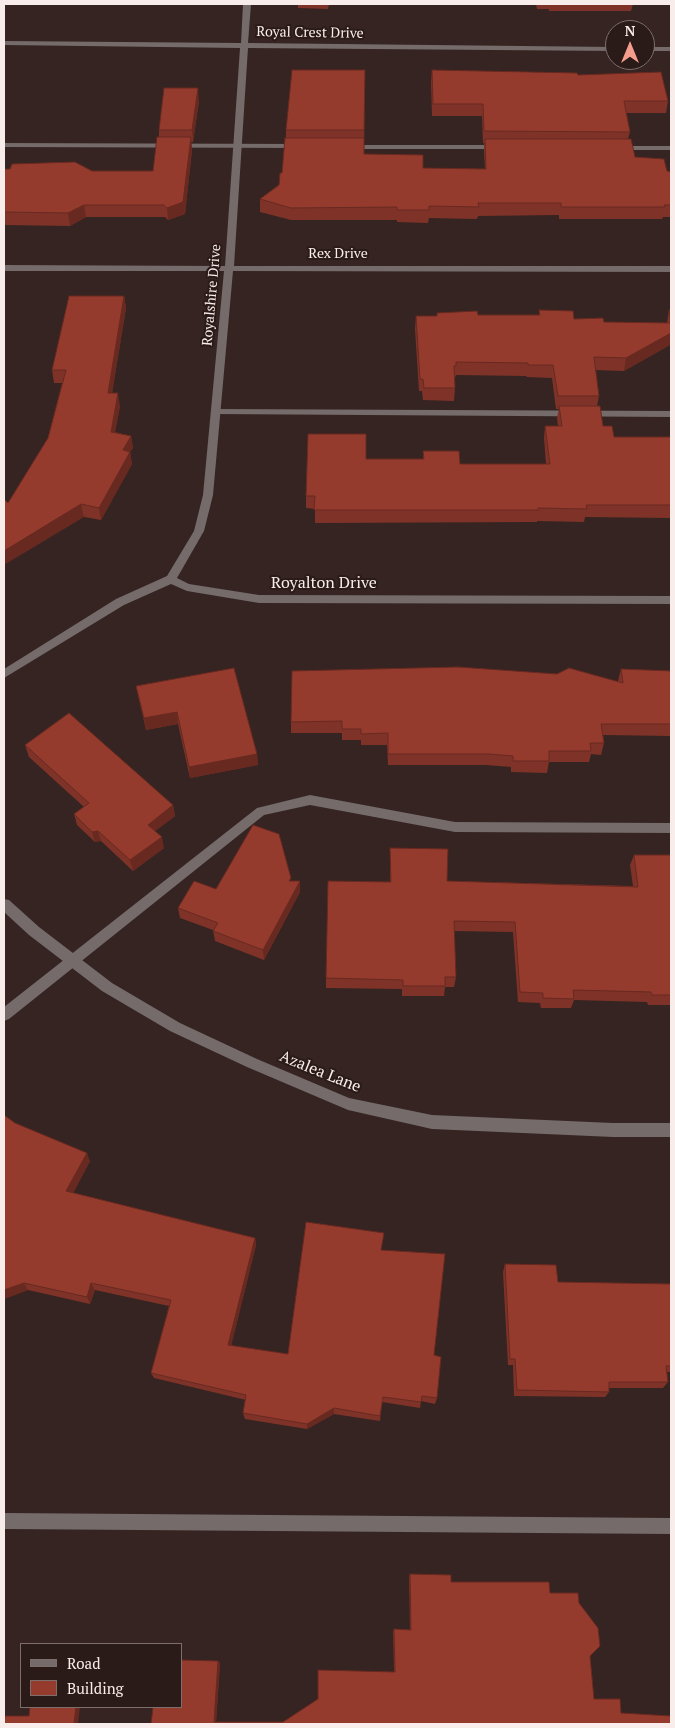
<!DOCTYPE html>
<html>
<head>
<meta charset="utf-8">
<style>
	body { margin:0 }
	#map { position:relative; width:675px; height:1728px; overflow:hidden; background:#352421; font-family:"PT Serif",serif }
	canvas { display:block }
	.frame { position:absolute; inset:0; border:5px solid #f9edeb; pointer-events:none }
	.legend { position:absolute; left:20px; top:1643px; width:162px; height:65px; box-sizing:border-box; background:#2a1a18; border:1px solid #7d6e6c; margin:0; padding:6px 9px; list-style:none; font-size:15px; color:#f9edeb }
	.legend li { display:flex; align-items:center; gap:10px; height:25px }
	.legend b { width:25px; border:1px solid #7d6e6c }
	.north { position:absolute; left:605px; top:20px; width:50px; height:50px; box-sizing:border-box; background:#2a1a18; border:1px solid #7d6e6c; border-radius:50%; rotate:0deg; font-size:14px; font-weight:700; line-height:20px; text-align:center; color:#f9edeb }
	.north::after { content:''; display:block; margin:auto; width:18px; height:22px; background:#f59d8d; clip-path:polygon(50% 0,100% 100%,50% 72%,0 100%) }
</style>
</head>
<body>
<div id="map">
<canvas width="675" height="1728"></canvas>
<div class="frame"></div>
<ul class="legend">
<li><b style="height:6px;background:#746b6a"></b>Road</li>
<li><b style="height:14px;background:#943b2e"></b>Building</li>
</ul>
<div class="north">N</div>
</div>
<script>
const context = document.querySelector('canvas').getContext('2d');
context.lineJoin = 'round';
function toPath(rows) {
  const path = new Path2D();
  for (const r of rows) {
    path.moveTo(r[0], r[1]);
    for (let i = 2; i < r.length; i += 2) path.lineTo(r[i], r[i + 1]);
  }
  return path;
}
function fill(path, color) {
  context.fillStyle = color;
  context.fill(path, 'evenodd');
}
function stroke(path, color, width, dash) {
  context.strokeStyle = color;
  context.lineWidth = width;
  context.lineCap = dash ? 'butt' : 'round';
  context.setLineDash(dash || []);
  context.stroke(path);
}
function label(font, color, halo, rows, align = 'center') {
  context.font = font + ' "PT Serif",serif';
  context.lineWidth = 4;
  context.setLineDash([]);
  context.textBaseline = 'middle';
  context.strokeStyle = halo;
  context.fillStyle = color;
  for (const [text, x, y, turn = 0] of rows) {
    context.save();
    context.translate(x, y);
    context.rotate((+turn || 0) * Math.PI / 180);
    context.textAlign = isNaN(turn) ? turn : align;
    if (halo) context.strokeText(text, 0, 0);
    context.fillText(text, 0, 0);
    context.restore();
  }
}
fill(toPath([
	[4,143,301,144,305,146,301,148,4,147,4,143],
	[346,145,501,145,505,147,501,149,346,149,346,145],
	[613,146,671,146,671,150,616,150,612,148,613,146],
	[215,409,671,411,671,417,212,414,212,410,215,409],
	[310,795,455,822,671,823,671,833,455,832,310,805,264,815,9,1019,4,1021,4,1007,257,808,310,795],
	[4,1513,671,1518,671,1534,4,1529,4,1513]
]), '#746b6a');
fill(toPath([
	[243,4,251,4,248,43,615,47,615,51,248,48,234,266,671,266,671,272,233,271,213,495,204,531,177,578,189,584,259,595,671,596,671,604,259,603,187,591,171,584,124,605,4,678,4,669,116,599,167,576,194,531,203,495,224,271,4,271,4,265,225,266,240,48,4,45,4,41,241,43,243,4],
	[645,47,671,47,671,51,645,51,645,47],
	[4,899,9,900,39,927,112,983,180,1023,257,1059,349,1098,432,1115,613,1123,671,1123,671,1137,613,1137,432,1129,348,1110,247,1067,170,1031,102,991,29,935,4,912,4,899]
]), '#746b6a');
fill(toPath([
	[285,4,329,4,328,9,298,8,298,5,285,5],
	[536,4,633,4,631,11,549,11,549,9,537,9],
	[365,70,364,154,423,168,485,169,484,151,484,143,483,143,482,116,432,116,431,82,432,70,578,75,668,101,666,113,626,113,630,132,628,139,635,157,671,172,671,217,663,217,662,219,559,219,559,215,478,216,477,219,429,218,428,223,397,222,397,220,291,220,260,212,260,199,279,185,282,173,286,138,286,130],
	[199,101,193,142,191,142,192,150,185,214,168,220,165,217,86,217,70,226,4,225,4,169,92,171,153,171,159,137,159,130],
	[124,296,126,308,112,393,120,406,115,432,131,436,133,448,130,452,132,464,101,520,8,503,48,438,62,383,54,383,52,370],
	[539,310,574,319,604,322,667,323,669,310,671,310,671,356,670,345,624,371,595,370,599,396,597,406,603,426,614,437,671,437,671,518,585,517,584,522,537,521,537,522,315,523,315,509,306,508,306,496,366,459,423,459,423,451,460,464,546,464,544,438,545,426,558,426,557,418,559,409,556,409,552,378,527,377,526,376,456,375,455,378,454,378,455,388,454,401,423,400,422,391,419,391,415,329,416,316,437,316,437,313,478,315,539,315],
	[621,669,671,671,671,744,670,736,603,735,604,743,601,755,591,754,589,762,549,762,547,773,511,772,511,767,486,765,388,765,387,745,361,745,361,740,342,740,342,733,291,733,291,722,618,681],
	[136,686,257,754,258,765,190,778,178,724,146,730],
	[25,745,173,805,175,816,155,831,164,848,133,871,101,841,95,842,77,825,74,814,84,807,29,757],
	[390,848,447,881,633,886,630,865,634,855,671,855,671,1005,648,1005,647,1002,574,1000,571,1008,541,1008,540,1003,518,1002,513,932,454,931,456,977,454,987,445,987,444,996,402,996,402,989,326,988,326,978,390,882],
	[291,881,300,892,264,960,215,941,213,930,180,918,178,908],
	[4,1115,15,1123,90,1161,73,1193,255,1238,256,1245,231,1346,288,1354,382,1250,434,1355,437,1398,435,1404,421,1401,420,1408,382,1402,380,1421,334,1414,307,1429,245,1419,243,1413,246,1400,154,1378,151,1373,169,1306,95,1290,90,1304,28,1290,4,1299],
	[505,1264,558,1282,671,1284,671,1372,667,1372,668,1382,663,1388,609,1388,609,1392,605,1397,514,1396,513,1365,508,1365,503,1272],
	[410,1574,451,1582,550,1593,579,1603,590,1656,594,1699,621,1713,671,1716,151,1724,218,1661,220,1663,216,1722,283,1722,394,1672,393,1631,394,1629,410,1630,409,1577]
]), '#7f3328');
fill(toPath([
	[198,88,199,101,193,142,192,130],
	[191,137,192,150,185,214,168,220,167,208],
	[84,205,86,217,70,226,68,213],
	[124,296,126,308,110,406,108,393],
	[671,333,671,338,670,345,624,371,626,358],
	[118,393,120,406,113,444,111,432],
	[131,436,133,448,130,452,132,464,101,520,99,508,123,450],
	[81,504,84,517,4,565,4,551],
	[177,712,178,724,146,730,144,718],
	[257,754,258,765,190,778,189,767],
	[173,805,175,816,150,835,148,825],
	[98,831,101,841,95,842,92,832],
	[162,837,164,848,133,871,130,860],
	[300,881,300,892,264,960,263,950],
	[87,1153,90,1161,70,1199,66,1191],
	[255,1238,256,1245,230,1351,228,1345],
	[24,1283,28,1290,4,1299,4,1290],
	[91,1283,95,1290,90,1304,87,1297],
	[334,1408,334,1414,307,1429,307,1424],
	[218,1661,220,1663,216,1723,214,1722],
	[76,1707,80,1707,78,1724,74,1724]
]), '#682920');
const building = toPath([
	[292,70,365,70,364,130,286,130,292,70],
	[432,70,577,73,578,75,661,72,668,101,624,101,630,132,484,131,483,104,433,104,432,70],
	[164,88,198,88,192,130,159,130,164,88],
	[157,137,191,137,183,202,167,208,164,205,84,205,68,213,4,212,4,169,10,169,12,164,75,162,92,171,153,171,157,137],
	[285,138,364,138,364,154,423,155,423,168,486,169,485,139,631,139,635,157,664,159,667,171,671,172,671,205,664,205,665,207,561,207,561,203,478,203,479,207,429,206,429,210,397,210,397,207,291,208,260,199,279,185,280,173,282,173,285,138],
	[69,296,124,296,108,393,118,393,111,432,131,436,123,450,130,452,99,508,81,504,4,551,4,499,8,503,48,438,66,370,52,370,69,296],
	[539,310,573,311,574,319,603,318,604,322,671,323,671,333,626,358,594,357,599,396,558,396,553,365,528,365,528,363,456,362,456,366,454,366,455,388,424,388,423,379,420,379,416,316,437,316,437,313,477,311,478,315,540,315,539,310],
	[669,310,671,310,671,323,669,310],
	[559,406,600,406,603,426,612,426,614,437,671,437,671,505,586,505,587,509,538,508,539,510,314,510,315,496,306,496,308,434,366,434,366,459,424,459,423,451,459,451,460,464,550,464,545,426,562,426,559,406],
	[458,667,557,674,569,668,623,683,621,669,671,671,671,724,601,724,604,743,590,743,591,751,549,751,549,761,513,761,513,756,488,754,388,754,388,733,361,734,361,729,342,729,342,721,291,722,292,671,458,667],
	[234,668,257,754,189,767,177,712,144,718,136,686,234,668],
	[69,713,173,805,148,825,162,837,130,860,98,831,92,832,74,814,89,803,25,745,69,713],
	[253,825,279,834,291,878,289,881,300,881,263,950,213,931,218,923,178,908,194,881,216,889,253,825],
	[390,848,448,849,447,881,638,887,634,855,671,855,671,995,652,995,651,992,573,990,574,999,543,998,543,993,520,992,515,922,454,921,456,977,445,977,445,986,403,986,403,980,326,978,328,881,391,882,390,848],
	[4,1115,15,1123,87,1153,66,1191,255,1238,228,1345,288,1354,306,1222,384,1233,381,1250,445,1254,434,1355,441,1357,437,1398,422,1396,421,1402,383,1397,380,1416,334,1408,307,1424,243,1413,246,1395,151,1373,171,1300,91,1283,87,1297,24,1283,4,1290,4,1115],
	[505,1264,556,1265,558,1282,671,1284,671,1366,666,1366,668,1382,609,1382,609,1392,517,1390,515,1359,510,1359,505,1264],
	[410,1574,451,1575,451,1582,549,1582,550,1593,578,1593,579,1603,598,1628,600,1646,590,1656,594,1699,620,1699,621,1713,671,1716,671,1724,151,1724,153,1707,181,1707,181,1660,218,1661,214,1722,283,1722,318,1699,318,1670,395,1672,394,1629,411,1630,410,1574],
	[30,1707,76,1707,74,1724,4,1724,5,1716,29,1716,30,1707]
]);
fill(building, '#943b2e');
stroke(building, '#682920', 1);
label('14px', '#f9edeb', '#2a1a18', [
	["Royal Crest Drive",310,33,1],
	["Rex Drive",338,254],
	["Royalshire Drive",212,295,-85]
]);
label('16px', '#f9edeb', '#2a1a18', [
	["Royalton Drive",324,583],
	["Azalea Lane",320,1072,22]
]);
</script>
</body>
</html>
